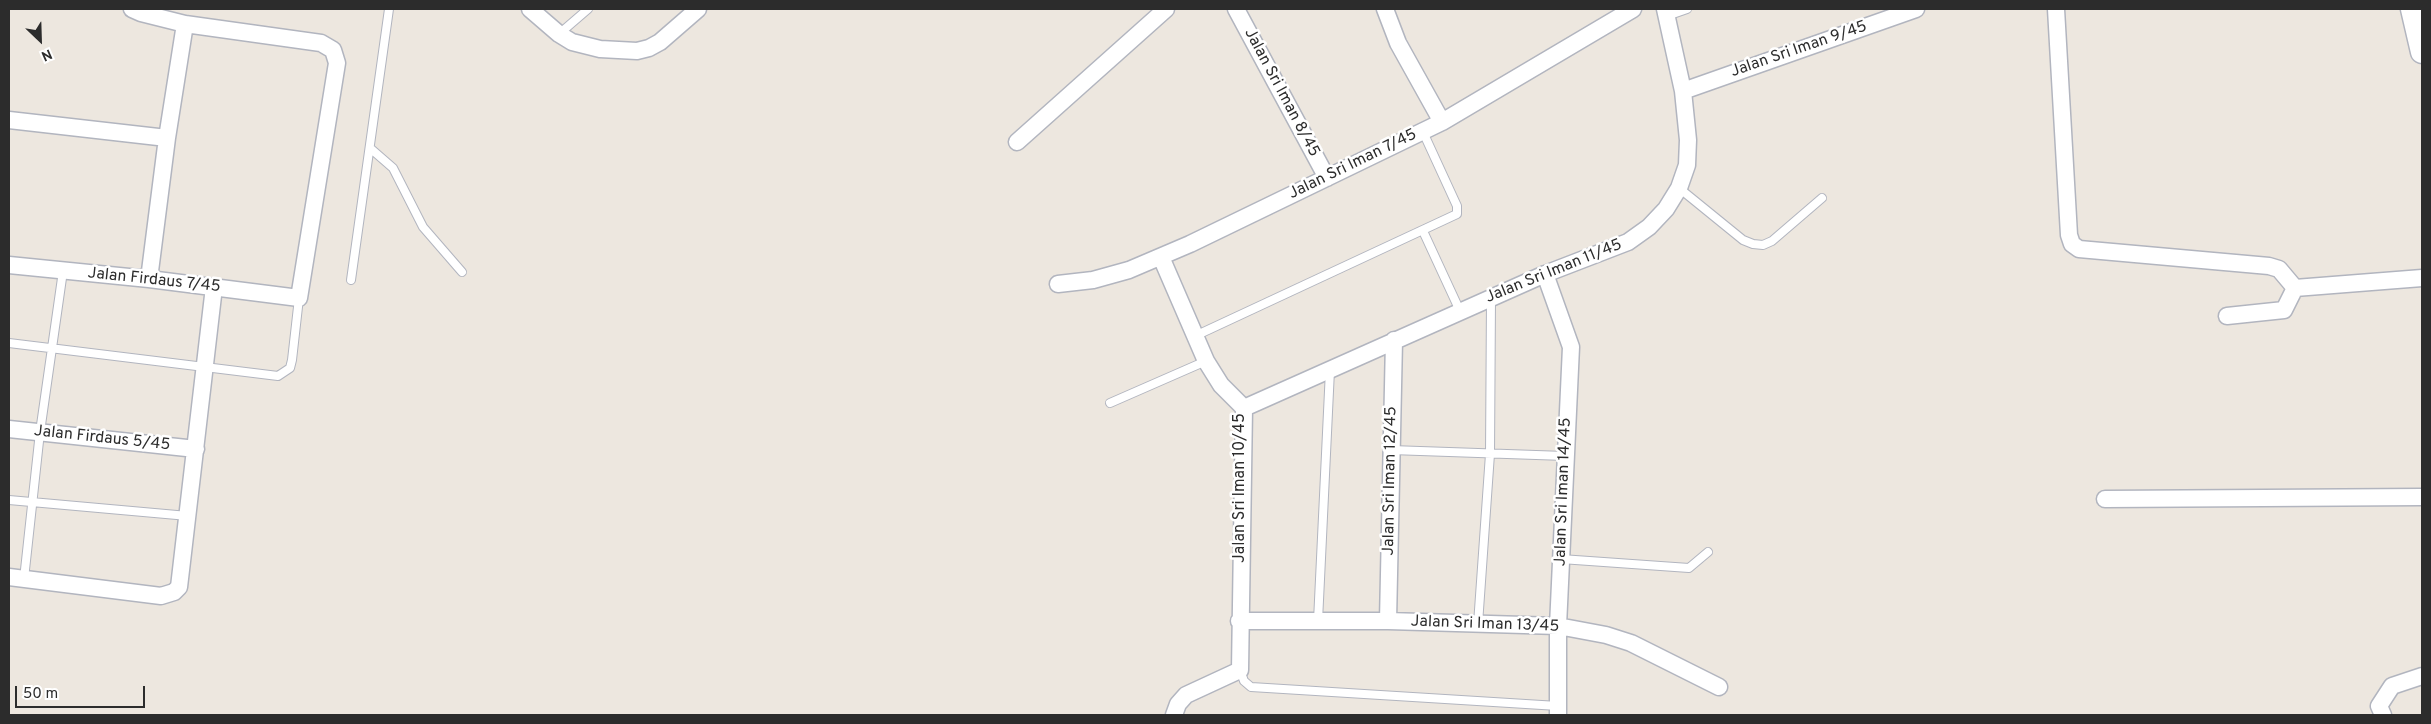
<!DOCTYPE html>
<html>
<head>
<meta charset="utf-8">
<style>
	body { margin:0 }
	#map { position:relative; width:2431px; height:724px; overflow:hidden; background:#ede7df; font-family:Overpass,sans-serif }
	canvas { display:block }
	.frame { position:absolute; inset:0; border:10px solid #2c2c2c; pointer-events:none }
	.north { position:absolute; left:15px; top:15px; width:50px; height:50px; -webkit-text-stroke:4px #fff; paint-order:stroke; rotate:156deg; font-size:14px; font-weight:700; line-height:20px; text-align:center; color:#2c2c2c }
	.north::after { content:''; display:block; margin:auto; width:18px; height:22px; background:#2c2c2c; clip-path:polygon(50% 0,100% 100%,50% 72%,0 100%) }
	.scale { position:absolute; left:15px; top:686px; width:130px; height:22px; box-sizing:border-box; border:2px solid #2c2c2c; border-top:0; padding-left:6px; font-size:15px; line-height:18px; white-space:nowrap; color:#2c2c2c; -webkit-text-stroke:4px #fff; paint-order:stroke }
</style>
</head>
<body>
<div id="map">
<canvas width="2431" height="724"></canvas>
<div class="frame"></div>
<div class="north">N</div>
<div class="scale">50 m</div>
</div>
<script>
const context = document.querySelector('canvas').getContext('2d');
context.lineJoin = 'round';
function toPath(rows) {
  const path = new Path2D();
  for (const r of rows) {
    path.moveTo(r[0], r[1]);
    for (let i = 2; i < r.length; i += 2) path.lineTo(r[i], r[i + 1]);
  }
  return path;
}
function stroke(path, color, width, dash) {
  context.strokeStyle = color;
  context.lineWidth = width;
  context.lineCap = dash ? 'butt' : 'round';
  context.setLineDash(dash || []);
  context.stroke(path);
}
function label(font, color, halo, rows, align = 'center') {
  context.font = font + ' Overpass,sans-serif';
  context.lineWidth = 5;
  context.setLineDash([]);
  context.textBaseline = 'middle';
  context.strokeStyle = halo;
  context.fillStyle = color;
  for (const [text, x, y, turn = 0] of rows) {
    context.save();
    context.translate(x, y);
    context.rotate((+turn || 0) * Math.PI / 180);
    context.textAlign = isNaN(turn) ? turn : align;
    if (halo) context.strokeText(text, 0, 0);
    context.fillText(text, 0, 0);
    context.restore();
  }
}
const lane = toPath([
	[1667,16,1687,9],
	[559,34,588,9],
	[370,148,393,168,423,227,462,272],
	[1679,188,1743,240,1753,244,1763,245,1772,241,1822,198],
	[1423,231,1460,311],
	[351,280,389,9],
	[1195,336,1457,214,1457,206,1423,132],
	[9,343,278,376,290,368,292,360,299,298],
	[1110,403,1206,361],
	[1391,450,1565,456],
	[9,500,188,516],
	[1561,559,1689,568,1708,552],
	[24,579,40,432,63,271],
	[1318,621,1330,370],
	[1478,624,1490,454,1491,299],
	[1240,670,1244,681,1251,687,1558,706]
]);
const street = toPath([
	[530,9,559,34,572,42,600,49,637,51,649,48,660,42,698,9],
	[1236,9,1327,178],
	[1385,9,1398,43,1442,122],
	[2056,9,2069,235,2072,244,2079,249,2269,266,2279,269,2295,288,2422,278],
	[1683,91,1916,9],
	[9,120,167,138],
	[1017,142,1166,9],
	[1161,257,1206,361,1221,385,1244,408,1240,670,1186,695,1178,704,1174,715],
	[9,265,149,279,299,298,337,63,333,50,321,43,185,24,141,13,132,9],
	[1545,274,1571,347,1558,626,1558,715],
	[149,279,167,138,185,24],
	[1058,284,1093,280,1129,270,1190,244,1442,122,1633,9],
	[2227,316,2284,310,2295,288],
	[1244,408,1545,274,1628,242,1649,227,1666,209,1679,188,1687,165,1688,140,1683,91,1665,9],
	[9,429,196,449],
	[2105,499,2422,497],
	[9,577,161,596,174,592,179,587,214,287],
	[1239,621,1388,621,1558,626,1606,635,1631,643,1719,687],
	[1388,621,1394,340],
	[2383,715,2379,706,2392,686,2422,676]
]);
const secondary = toPath([
	[2412,9,2422,52]
]);
stroke(lane, '#b2b5bf', 10);
stroke(street, '#b2b5bf', 19);
stroke(secondary, '#b2b5bf', 25);
stroke(lane, '#fff', 8);
stroke(street, '#fff', 16);
stroke(secondary, '#fff', 22);
label('16px', '#2c2c2c', '#fff', [
	["Jalan Sri Iman 9/45",1799,50,-19],
	["Jalan Sri Iman 8/45",1281,93,62],
	["Jalan Sri Iman 7/45",1353,165,-26],
	["Jalan Sri Iman 11/45",1554,272,-22],
	["Jalan Firdaus 7/45",154,281,6],
	["Jalan Firdaus 5/45",102,439,6],
	["Jalan Sri Iman 12/45",1391,481,-89],
	["Jalan Sri Iman 10/45",1241,488,-90],
	["Jalan Sri Iman 14/45",1564,492,-88],
	["Jalan Sri Iman 13/45",1485,625,2]
]);
</script>
</body>
</html>
